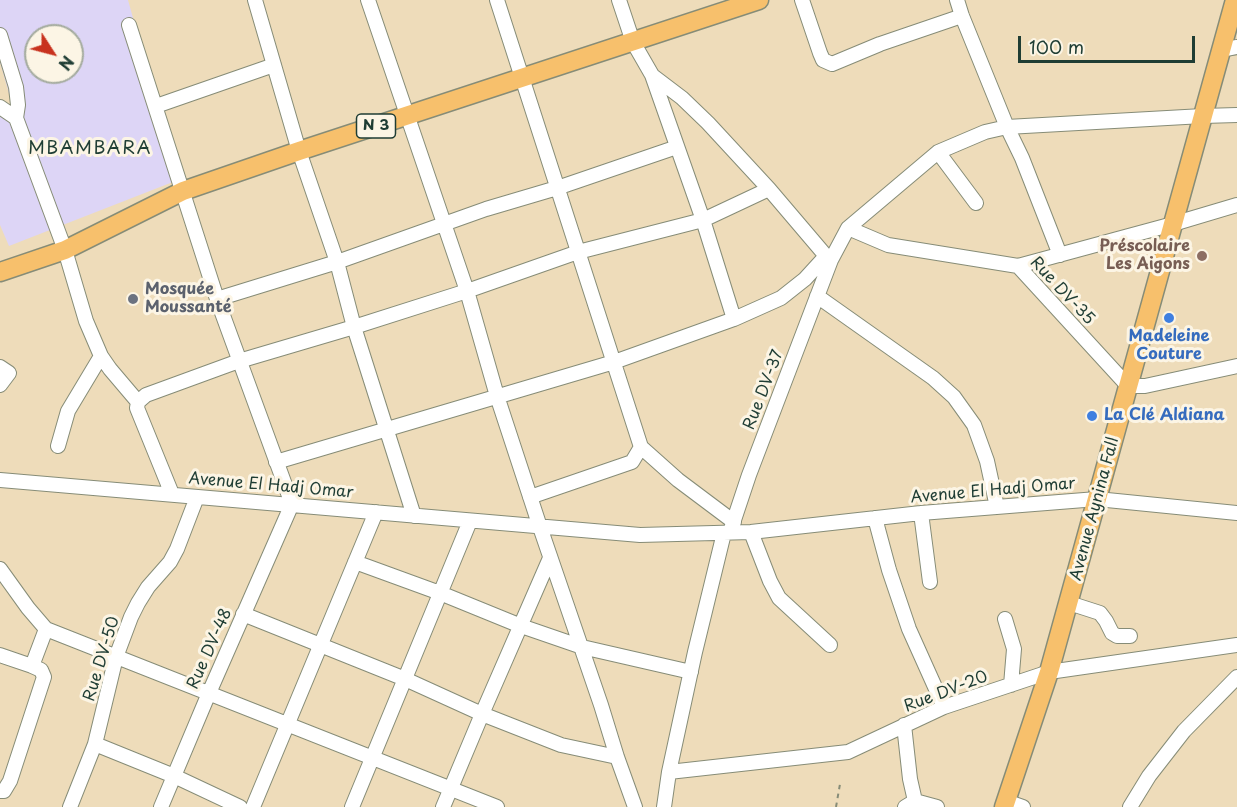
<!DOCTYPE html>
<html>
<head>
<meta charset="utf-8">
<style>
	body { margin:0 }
	#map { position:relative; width:1237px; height:807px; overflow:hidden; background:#eedcba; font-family:"Playpen Sans",sans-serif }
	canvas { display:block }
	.north { position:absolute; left:24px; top:24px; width:60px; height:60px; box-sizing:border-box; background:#fcf5e5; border:2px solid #a4ab9e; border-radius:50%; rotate:126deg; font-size:16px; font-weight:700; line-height:24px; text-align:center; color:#1f3d34 }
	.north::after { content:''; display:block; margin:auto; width:21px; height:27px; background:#c8321e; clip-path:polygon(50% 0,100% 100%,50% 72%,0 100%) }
	.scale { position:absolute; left:1018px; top:36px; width:177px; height:27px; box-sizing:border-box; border:3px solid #1f3d34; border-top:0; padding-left:8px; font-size:18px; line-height:21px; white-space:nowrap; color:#1f3d34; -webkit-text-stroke:4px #fcf5e5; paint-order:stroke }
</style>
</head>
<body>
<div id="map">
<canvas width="1237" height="807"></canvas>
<div class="north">N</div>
<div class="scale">100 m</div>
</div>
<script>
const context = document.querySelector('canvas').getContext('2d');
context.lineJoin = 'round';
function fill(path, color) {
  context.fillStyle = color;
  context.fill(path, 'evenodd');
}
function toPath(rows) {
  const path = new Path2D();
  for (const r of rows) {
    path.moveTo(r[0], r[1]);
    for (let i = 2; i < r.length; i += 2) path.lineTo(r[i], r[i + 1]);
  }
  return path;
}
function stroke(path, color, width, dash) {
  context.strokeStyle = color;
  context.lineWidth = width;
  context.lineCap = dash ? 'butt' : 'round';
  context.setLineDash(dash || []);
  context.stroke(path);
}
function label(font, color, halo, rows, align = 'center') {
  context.font = font + ' "Playpen Sans",sans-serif';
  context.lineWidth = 6;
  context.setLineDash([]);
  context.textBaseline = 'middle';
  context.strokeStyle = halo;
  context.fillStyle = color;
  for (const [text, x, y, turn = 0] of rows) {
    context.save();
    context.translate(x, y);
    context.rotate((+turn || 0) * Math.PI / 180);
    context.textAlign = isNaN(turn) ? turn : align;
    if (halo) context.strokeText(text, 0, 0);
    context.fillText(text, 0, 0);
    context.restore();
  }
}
fill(toPath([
	[0,0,128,0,178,180,9,246,0,225,0,116,14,111,0,62],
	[36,36,72,36,72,72,36,72]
]), '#ddd5f6');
const minor = toPath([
	[255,0,299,151,337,262,354,327,414,516],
	[368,0,467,291,497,396,540,527,601,705,617,757,635,807],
	[497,0,641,447,678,480,734,522],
	[619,0,633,42,652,75,703,220,734,319],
	[802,0,820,53,823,60,832,64,880,44,962,16],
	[957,0,962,16,1007,127,1022,158,1060,255],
	[129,25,217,299,292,504,209,693,161,807],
	[0,35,16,87,18,105,16,118],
	[1221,50,1237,47],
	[653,76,682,98,708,123,769,189,826,256,831,260],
	[156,106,274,65],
	[0,107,16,118,65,250,86,321,101,356,110,369,138,402],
	[938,152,976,203],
	[848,228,888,245,1018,266,1128,386,1145,386,1237,366],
	[1018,266,1173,224,1237,205],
	[817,296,933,378,954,397,974,425,987,461,997,507],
	[217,299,337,262,486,209,557,188,677,147],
	[0,367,9,373,0,385],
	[58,446,68,411,101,356],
	[276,462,614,362,734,319,781,298,805,279,826,256],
	[0,480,640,535,751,532,921,513,1097,499,1237,513],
	[172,494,137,408,138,402,146,395,239,361,354,327,467,291,578,252,703,220,769,189],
	[530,497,632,462,641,447],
	[921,513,930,582],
	[875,518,889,570,909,629,944,707],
	[730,532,749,475,831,260,848,228,938,152,985,132,1007,127,1203,116,1237,115],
	[751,532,770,581,779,598,830,645],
	[355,562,440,593,521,626,582,647,691,672],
	[0,569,28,608,46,629,497,807],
	[1069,603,1100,613,1106,621,1112,633,1117,636,1130,636],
	[243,614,405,679,482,714,561,745,617,757],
	[1005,619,1014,649,1011,685],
	[0,655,32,666,46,629],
	[904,725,910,779,915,801],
	[95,744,174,776,240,807],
	[669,772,848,752,944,707,1049,672,1237,645],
	[0,791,4,791,10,781,44,677,41,670,32,666],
	[1006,801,1023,807],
	[70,807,95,744,116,657,131,617,138,603,148,587,170,562,177,549,197,497],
	[253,807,376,512],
	[352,807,470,521],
	[443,807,482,714,550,558],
	[664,807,669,772,695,652,724,533],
	[905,807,915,801,937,807],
	[1130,807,1149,776,1184,731,1237,677]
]);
const major = toPath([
	[0,272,65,250,183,191,299,151,759,0],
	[1004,807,1049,672,1235,0]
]);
stroke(minor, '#868c77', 16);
stroke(major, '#868c77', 21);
stroke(toPath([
	[836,807,840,784]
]), '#868c77', 2, [4.5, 4.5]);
stroke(minor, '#fff', 14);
stroke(major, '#f7c06c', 18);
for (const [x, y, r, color] of [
	[1202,256,6,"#8d6e63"],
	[133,299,6,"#6b7280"],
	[1169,318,6,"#3f7fe0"],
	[1092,416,6,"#3f7fe0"]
]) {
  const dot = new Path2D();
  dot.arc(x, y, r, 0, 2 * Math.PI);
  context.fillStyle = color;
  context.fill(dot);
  stroke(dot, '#fcf5e5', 2);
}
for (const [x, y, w] of [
	[376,126,39]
]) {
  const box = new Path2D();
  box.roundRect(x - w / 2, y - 12, w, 24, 4.5);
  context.fillStyle = '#fcf5e5';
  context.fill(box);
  stroke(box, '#1f3d34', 1.5);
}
label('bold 15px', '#1f3d34', null, [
	["N 3",376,126]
]);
label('bold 16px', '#785e54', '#fcf5e5', [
	["Préscolaire",1190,247],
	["Les Aigons",1190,265]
], 'right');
label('bold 16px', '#5b616d', '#fcf5e5', [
	["Mosquée",145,290],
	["Moussanté",145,308]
], 'left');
label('16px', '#1f3d34', '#fcf5e5', [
	["Rue DV-35",1062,291,47],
	["Rue DV-37",764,390,-69],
	["Avenue El Hadj Omar",271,486,5],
	["Avenue El Hadj Omar",993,491,-5],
	["Avenue Aynina Fall",1095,509,-75],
	["Rue DV-48",210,649,-66],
	["Rue DV-50",102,659,-73],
	["Rue DV-20",946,692,-21]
]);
label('bold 16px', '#366cbe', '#fcf5e5', [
	["Madeleine",1169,337],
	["Couture",1169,355],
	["La Clé Aldiana",1104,416,"left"]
]);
context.letterSpacing = '1.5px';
label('18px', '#1f3d34', '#fcf5e5', [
	["MBAMBARA",90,149]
]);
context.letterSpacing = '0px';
</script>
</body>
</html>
